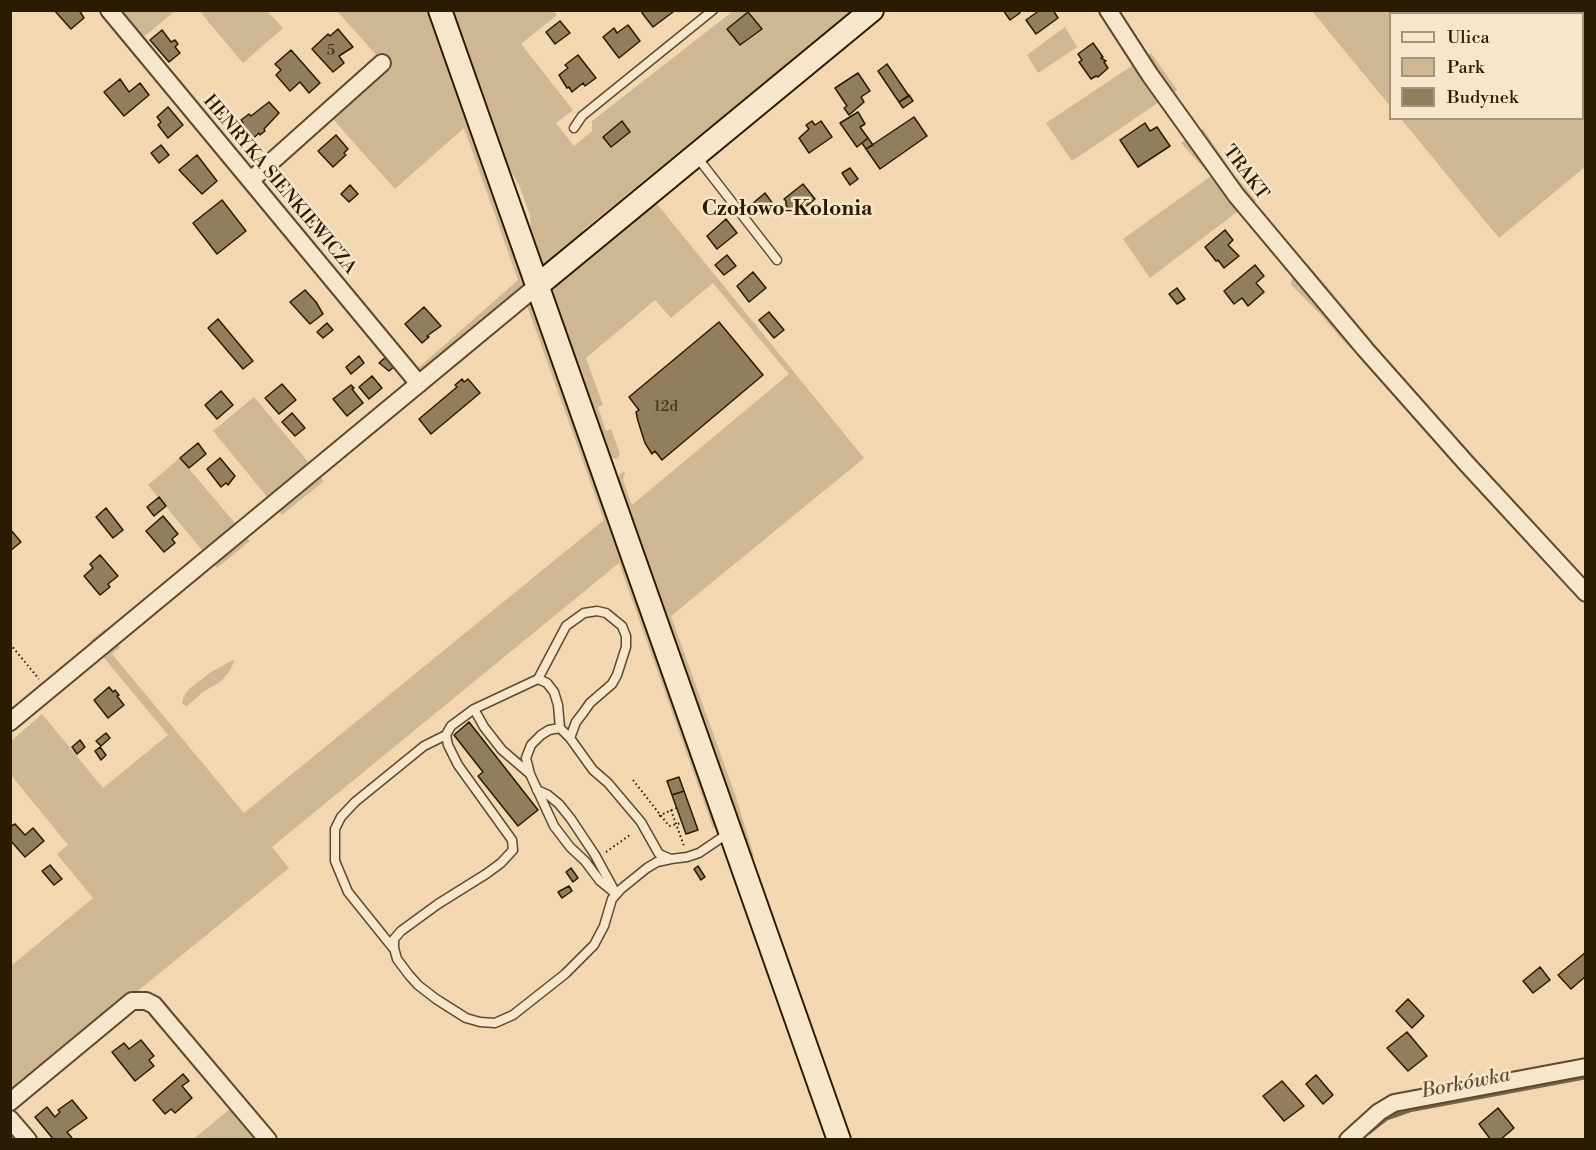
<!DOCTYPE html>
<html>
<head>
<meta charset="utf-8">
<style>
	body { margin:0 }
	#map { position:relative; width:1596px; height:1150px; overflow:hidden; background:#f2d7b0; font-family:"Libre Bodoni",serif }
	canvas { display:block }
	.frame { position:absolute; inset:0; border:12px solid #2b1b03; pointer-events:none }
	.legend { position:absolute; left:1389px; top:12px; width:195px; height:108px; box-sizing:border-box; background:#f7e5cc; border:2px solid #a5947c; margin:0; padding:8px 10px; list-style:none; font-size:18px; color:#2b1b03 }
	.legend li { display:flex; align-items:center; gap:12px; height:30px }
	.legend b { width:30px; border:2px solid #a5947c }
</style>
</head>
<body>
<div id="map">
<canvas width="1596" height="1150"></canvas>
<div class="frame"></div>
<ul class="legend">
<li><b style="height:8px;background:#f7e5cc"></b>Ulica</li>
<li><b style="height:16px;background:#d0b793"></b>Park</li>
<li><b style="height:16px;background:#927d5d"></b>Budynek</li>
</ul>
</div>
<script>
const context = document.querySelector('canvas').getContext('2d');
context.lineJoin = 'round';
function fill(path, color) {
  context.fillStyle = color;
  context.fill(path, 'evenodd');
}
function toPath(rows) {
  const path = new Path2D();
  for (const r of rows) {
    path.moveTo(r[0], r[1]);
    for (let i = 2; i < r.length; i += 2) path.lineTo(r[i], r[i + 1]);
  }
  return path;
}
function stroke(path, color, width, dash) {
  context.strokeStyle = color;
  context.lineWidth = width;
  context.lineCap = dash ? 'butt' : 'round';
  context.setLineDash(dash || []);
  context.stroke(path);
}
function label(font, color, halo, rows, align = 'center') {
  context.font = font + ' "Libre Bodoni",serif';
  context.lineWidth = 5;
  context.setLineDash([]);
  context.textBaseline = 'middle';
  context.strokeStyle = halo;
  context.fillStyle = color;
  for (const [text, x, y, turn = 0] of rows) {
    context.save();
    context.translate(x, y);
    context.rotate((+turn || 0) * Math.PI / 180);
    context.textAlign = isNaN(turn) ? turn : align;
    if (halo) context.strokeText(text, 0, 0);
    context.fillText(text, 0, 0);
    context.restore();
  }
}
fill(toPath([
	[117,11,175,11,141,39],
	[204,11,267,11,283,28,243,63,201,13],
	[337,11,433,11,525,274,525,284,519,292,423,373,416,370,518,280,464,128,395,189,332,118,388,68],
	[446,11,554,11,557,15,521,44,573,110,556,123,574,146,592,131,592,121,733,11,852,11,583,230,587,236,549,264,538,264,532,253,530,215,519,185,493,141],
	[1312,11,1585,11,1585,167,1499,238,1401,119,1582,118,1582,14,1390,14,1390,106],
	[1065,27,1077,47,1038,73,1027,55],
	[1151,53,1177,90,1072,161,1046,123],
	[1203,129,1235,176,1256,201,1237,212,1150,278,1123,239,1211,176,1181,143],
	[667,190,669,193,657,204,864,458,671,616,736,797,754,856,748,861,616,481,621,473,625,472,623,480,632,505,789,374,713,283,671,318,655,300,586,358,603,405,598,407,606,431,611,429,620,454,617,459,612,458,606,454,548,295,555,276],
	[1307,263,1373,342,1359,355,1346,344,1320,314,1291,285,1292,276],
	[530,302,536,305,569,396,581,446,595,486,609,508,718,825,713,828,619,563,272,847,289,868,11,1094,11,966,93,898,57,854,68,845,11,775,11,741,42,714,103,788,168,735,90,641,105,629,120,647,112,654,244,813,604,520,526,303],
	[254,397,324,481,282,515,213,431],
	[180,458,250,541,217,568,148,485],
	[233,660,234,662,229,672,220,682,203,692,187,706,182,704,183,698,189,689,211,672],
	[241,1100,274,1140,192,1140]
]), '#d0b793');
stroke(toPath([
	[1369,1132,1387,1118,1410,1110,1586,1077]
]), '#7a6547', 4.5);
const building = toPath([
	[54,10,79,10,84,18,71,29,54,10],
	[644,10,672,10,673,12,653,27,642,13,644,10],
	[1003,10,1019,10,1020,13,1010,20,1003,10],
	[1040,10,1053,10,1058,18,1036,34,1026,20,1040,10],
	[748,12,762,29,740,45,727,29,748,12],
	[560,21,570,33,555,44,546,32,560,21],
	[628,25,640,41,619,58,603,37,614,28,617,33,628,25],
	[338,29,353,47,339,56,344,63,333,72,312,49,328,34,330,36,338,29],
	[162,30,171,42,175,40,178,44,175,47,180,53,169,62,150,40,162,30],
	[1093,43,1103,57,1101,58,1106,61,1104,62,1108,68,1098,77,1096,76,1091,79,1079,62,1082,60,1078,54,1093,43],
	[291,50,320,83,309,93,300,82,290,91,276,75,281,70,275,64,291,50],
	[578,55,596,78,585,86,583,83,572,92,569,87,567,88,559,75,568,68,565,65,578,55],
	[887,64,909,96,899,102,878,71,887,64],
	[858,73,870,91,861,97,864,102,849,115,844,108,847,106,835,88,858,73],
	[120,79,129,92,140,83,149,95,124,116,104,92,120,79],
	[909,95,913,101,903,108,899,102,909,95],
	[269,102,279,113,264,129,265,131,260,135,259,133,248,143,236,129,243,123,241,120,249,114,251,116,269,102],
	[168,107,183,125,168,138,158,125,161,122,157,117,168,107],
	[858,112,865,124,860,127,868,138,857,147,840,123,858,112],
	[914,117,927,136,880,169,866,149,914,117],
	[622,121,630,132,611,147,603,137,622,121],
	[812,121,815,125,821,121,832,137,809,153,799,138,809,129,806,125,812,121],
	[1145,123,1150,131,1157,127,1170,146,1138,167,1120,140,1145,123],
	[336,135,348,149,344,153,346,155,333,167,318,151,336,135],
	[868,138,873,145,866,149,862,143,868,138],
	[161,145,169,155,159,163,151,153,161,145],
	[197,155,217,181,202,194,179,170,197,155],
	[850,168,858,179,850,185,842,173,850,168],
	[803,184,815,199,797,214,791,208,788,208,786,205,786,201,784,199,803,184],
	[350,185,358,194,349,202,341,194,350,185],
	[765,193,773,204,760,214,752,204,765,193],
	[222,200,246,231,217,254,193,223,222,200],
	[726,219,737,233,717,249,707,236,726,219],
	[1225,230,1233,240,1228,245,1239,256,1224,268,1218,260,1216,261,1205,247,1225,230],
	[727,255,736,266,724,275,715,265,727,255],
	[1255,265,1264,276,1256,283,1264,292,1248,306,1242,298,1234,304,1224,291,1255,265],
	[753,272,766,288,749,302,737,286,753,272],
	[1177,288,1185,299,1177,304,1169,294,1177,288],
	[305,290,316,302,323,314,310,324,290,302,305,290],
	[424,307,441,326,427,336,429,337,422,343,405,324,424,307],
	[769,312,784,330,774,338,759,320,769,312],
	[218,319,253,361,243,369,208,328,218,319],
	[719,322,763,375,662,460,655,451,652,454,645,443,638,421,636,412,639,410,629,397,719,322],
	[327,323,333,330,323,338,317,332,327,323],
	[359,356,364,363,351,374,346,367,359,356],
	[387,356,395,366,389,371,379,363,387,356],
	[372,376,382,388,369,399,359,387,372,376],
	[462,379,464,382,468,379,480,393,431,434,419,419,457,387,455,385,462,379],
	[282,384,296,400,279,414,265,398,282,384],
	[351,385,354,388,352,389,363,403,347,416,333,399,351,385],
	[221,391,233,405,217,419,205,405,221,391],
	[292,413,305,428,295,436,282,422,292,413],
	[198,443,206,454,189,468,180,458,198,443],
	[220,458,235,476,228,485,226,483,221,487,207,469,220,458],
	[159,497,166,506,154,516,147,507,159,497],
	[106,508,123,530,113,538,96,517,106,508],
	[163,516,178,534,172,539,175,543,164,552,146,531,163,516],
	[10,529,21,542,10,551,10,529],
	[100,555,118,576,108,584,110,587,100,595,84,576,93,568,90,564,100,555],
	[109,687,113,692,115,690,119,695,117,696,124,705,108,718,94,700,109,687],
	[469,722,538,810,518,826,478,776,483,772,454,735,469,722],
	[106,733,110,738,101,746,96,741,106,733],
	[80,740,85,747,77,754,72,747,80,740],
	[100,747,106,755,101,760,95,751,100,747],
	[679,777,684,791,672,795,667,781,679,777],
	[684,791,698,830,686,834,672,795,684,791],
	[15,824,25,835,33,828,44,841,25,857,10,840,10,827,15,824],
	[50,865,62,879,54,885,42,871,50,865],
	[698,866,705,877,701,880,694,869,698,866],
	[571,868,578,878,573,882,566,872,571,868],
	[569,886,572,891,562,898,558,892,569,886],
	[1586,952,1586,976,1571,989,1558,975,1586,952],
	[1540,967,1550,980,1533,993,1523,981,1540,967],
	[1408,999,1424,1016,1412,1028,1396,1011,1408,999],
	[1407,1032,1427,1056,1408,1071,1387,1048,1407,1032],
	[141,1040,154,1056,149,1060,154,1066,135,1081,112,1052,124,1043,129,1049,141,1040],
	[183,1074,189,1081,182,1086,192,1098,175,1113,171,1109,165,1114,153,1100,183,1074],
	[1316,1075,1333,1095,1323,1104,1306,1084,1316,1075],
	[1282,1081,1304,1106,1284,1121,1263,1096,1282,1081],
	[72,1100,87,1118,67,1132,72,1138,70,1140,54,1140,35,1117,47,1107,55,1117,60,1112,58,1110,72,1100],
	[1498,1108,1514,1128,1500,1140,1491,1140,1479,1124,1498,1108]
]);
fill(building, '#927d5d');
stroke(building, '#2b1b03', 1.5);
const lane = toPath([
	[574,128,582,116,713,10],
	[697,157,777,260],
	[538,679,566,626,584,613,597,611,606,613,622,626,626,636,626,647,617,675,612,684,590,703,583,713,576,722,570,738],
	[474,709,484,727,502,750,530,774],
	[560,728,558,705,554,692,547,683,538,679,474,709,451,726,446,735,448,745,458,765,512,840,513,850,501,863,486,874,438,904,401,931,394,939,394,948,397,959,409,975,418,985,436,999,466,1018,480,1022,495,1023,513,1015,565,974,594,945,604,926,612,899,621,889,647,868,657,862,671,859],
	[537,790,548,795,559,804,571,819,595,855,613,888],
	[616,894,600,881,585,861,570,847,554,826,530,774,526,758,531,745,541,735,549,730,560,728,570,738,593,770,608,783,641,822,659,854,671,859,687,857,699,853,730,832],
	[393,948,348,892,335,861,335,829,341,817,355,802,424,746,446,735]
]);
const street = toPath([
	[109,10,419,384],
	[1108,10,1150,75,1236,195,1365,349,1466,463,1586,593],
	[251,180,382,63],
	[10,722,537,286],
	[10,1102,132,1001,146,1001,154,1005,164,1017,268,1140],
	[10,1119,28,1140],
	[1348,1140,1379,1112,1394,1103,1586,1067]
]);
const secondary = toPath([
	[440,10,839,1140],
	[537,286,872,10]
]);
stroke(lane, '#5d4a2e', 11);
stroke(street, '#5d4a2e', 20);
stroke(secondary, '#2b1b03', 26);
stroke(toPath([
	[10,644,39,679],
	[633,780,669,826,681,823],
	[671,810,684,846],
	[659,816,676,808],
	[606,852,630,835]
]), '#2b1b03', 2, [1.5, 3]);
stroke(lane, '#f7e5cc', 8);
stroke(street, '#f7e5cc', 16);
stroke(secondary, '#f7e5cc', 22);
label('15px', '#45341a', null, [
	["5",331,51],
	["12d",666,407]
]);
label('18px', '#2b1b03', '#f7e5cc', [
	["TRAKT",1245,173,53],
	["HENRYKA SIENKIEWICZA",279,185,50]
]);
label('italic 20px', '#5f4d31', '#f7e5cc', [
	["Borkówka",1466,1084,-11]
]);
label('bold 21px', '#2b1b03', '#f7e5cc', [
	["Czołowo-Kolonia",787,210]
]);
</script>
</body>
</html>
